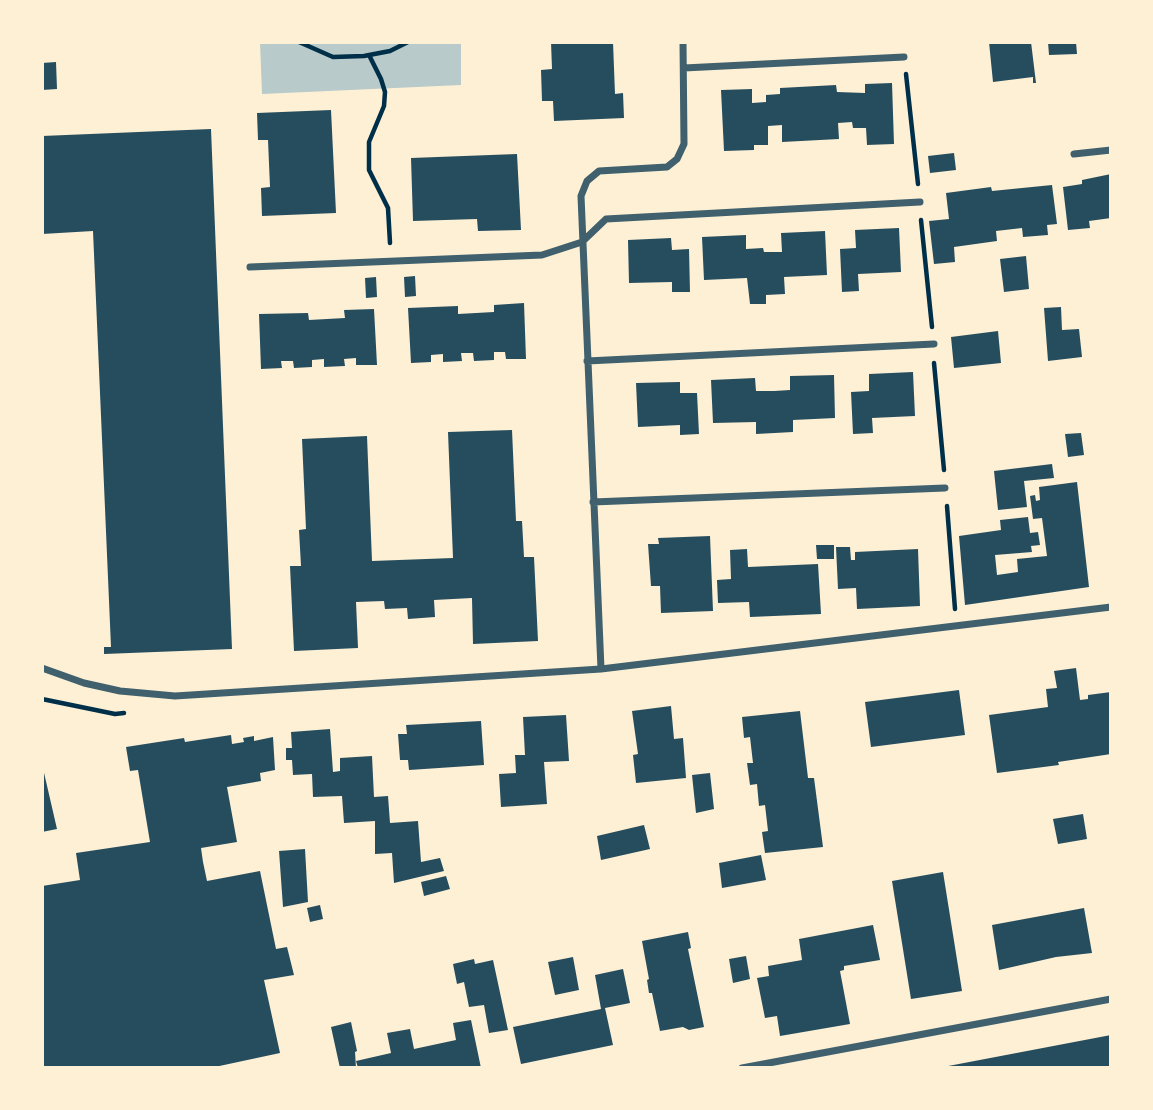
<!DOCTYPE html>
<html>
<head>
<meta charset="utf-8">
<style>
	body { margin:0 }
	#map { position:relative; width:1153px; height:1110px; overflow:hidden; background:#fdf0d5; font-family:Mulish,sans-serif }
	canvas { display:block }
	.frame { position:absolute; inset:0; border:44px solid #fdf0d5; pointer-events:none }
</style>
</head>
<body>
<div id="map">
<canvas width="1153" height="1110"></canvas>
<div class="frame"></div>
</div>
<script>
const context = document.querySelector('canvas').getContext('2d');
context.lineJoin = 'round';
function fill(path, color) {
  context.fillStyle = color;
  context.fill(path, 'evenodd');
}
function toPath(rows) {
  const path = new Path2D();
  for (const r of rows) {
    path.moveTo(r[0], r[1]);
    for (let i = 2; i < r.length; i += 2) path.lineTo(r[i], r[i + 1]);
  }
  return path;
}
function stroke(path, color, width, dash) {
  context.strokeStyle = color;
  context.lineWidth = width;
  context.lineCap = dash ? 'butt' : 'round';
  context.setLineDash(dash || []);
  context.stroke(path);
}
fill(toPath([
	[260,42,461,42,461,85,262,94]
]), '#b9caca');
fill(toPath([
	[551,42,613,42,615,94,623,93,624,118,554,121,553,101,542,101,541,70,552,69],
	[989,42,1031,42,1036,83,1033,83,1033,77,993,82],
	[1048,42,1076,42,1077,54,1049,55],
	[56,62,57,89,42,90,42,63],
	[892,83,894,144,867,145,866,128,853,128,852,122,838,123,839,139,782,142,782,125,768,126,768,145,754,145,754,150,724,151,721,90,752,89,752,103,766,102,766,95,780,94,780,88,836,85,837,92,865,93,865,84],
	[331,110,336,213,262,216,261,188,270,187,268,140,258,140,257,113],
	[211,129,232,649,104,654,104,647,111,647,93,231,42,234,42,136],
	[954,153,956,170,930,173,928,156],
	[517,154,521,230,478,231,477,219,413,221,411,158],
	[1111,174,1111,218,1089,221,1090,228,1068,230,1063,187,1082,184,1082,180],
	[1052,185,1057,224,1047,225,1048,235,1023,237,1022,228,996,231,997,241,954,247,955,262,934,264,929,221,949,219,946,193,991,187,992,191],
	[899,228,901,272,858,274,859,291,842,292,840,249,856,248,855,230],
	[825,231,827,275,784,277,785,294,766,295,766,304,750,304,747,278,704,280,702,237,746,235,746,249,763,248,764,252,782,252,781,233],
	[671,238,672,250,689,249,690,292,672,292,672,282,629,283,628,240],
	[1026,256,1029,289,1004,292,1000,259],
	[415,276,416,296,405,297,404,277],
	[376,277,377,297,366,298,365,278],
	[524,303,526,359,506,359,505,352,494,352,494,360,474,361,473,353,461,353,462,361,443,362,443,354,431,355,431,362,411,363,408,308,458,306,458,314,494,312,494,305],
	[1061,307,1062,330,1079,329,1082,357,1048,361,1044,308],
	[374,309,377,365,356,365,356,358,344,359,345,366,324,367,324,359,312,360,312,367,294,368,293,361,281,361,282,368,261,369,259,314,308,313,309,320,345,318,344,310],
	[998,331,1001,363,954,368,951,337],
	[913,372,915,416,872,418,873,433,853,434,851,392,869,391,869,374],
	[834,375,835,418,793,420,793,432,756,434,756,422,713,423,711,380,755,378,756,391,774,391,790,390,790,376],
	[680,382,680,393,697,393,699,434,680,435,680,425,638,427,636,383],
	[512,430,516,521,522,521,524,557,534,557,538,641,473,644,472,598,434,600,435,617,408,619,407,608,385,609,384,601,356,602,358,648,294,651,290,566,301,566,299,530,306,529,302,439,367,436,372,561,453,558,448,432],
	[1081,433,1084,455,1068,457,1065,434],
	[1052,464,1054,478,1024,481,1027,507,998,510,994,471],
	[1077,482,1089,587,965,605,959,536,1001,530,1000,520,1028,517,1030,533,1038,532,1040,545,1031,546,1032,552,995,555,997,575,1018,572,1017,559,1047,556,1042,518,1033,519,1030,496,1035,495,1036,501,1040,500,1039,487],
	[710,536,713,611,661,613,660,586,651,586,648,544,659,544,658,538],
	[816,545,834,545,834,559,817,559],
	[836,547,850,547,851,560,855,560,855,552,918,549,920,606,857,609,856,588,838,589],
	[747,549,748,567,818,564,821,614,750,617,749,602,718,603,717,580,731,579,730,550],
	[1076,668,1080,700,1088,699,1088,695,1111,692,1111,754,1058,762,1059,765,997,773,989,715,1048,707,1046,689,1057,688,1054,671],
	[959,690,965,735,871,747,865,702],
	[671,706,674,739,683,738,686,778,636,783,633,755,638,754,632,711],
	[800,711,808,778,814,778,823,847,765,853,762,832,768,831,765,805,759,806,757,784,750,785,747,763,753,763,750,737,744,738,742,717],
	[566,715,569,761,544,762,547,804,501,807,499,774,516,773,515,755,525,755,523,717],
	[481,721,484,765,409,770,408,760,400,760,398,734,407,734,406,725],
	[330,729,333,772,340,771,340,758,372,756,374,797,388,796,390,823,418,821,421,862,440,858,444,871,394,883,392,853,375,854,375,821,344,823,342,796,313,797,312,774,293,775,292,760,286,760,286,748,292,748,291,732],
	[231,735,232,744,244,742,243,738,254,736,254,741,273,737,275,770,260,773,261,781,227,787,237,842,201,848,203,862,207,881,260,871,276,949,287,947,294,975,264,980,280,1053,210,1068,44,1068,42,1062,42,886,80,880,76,853,150,842,138,770,130,771,126,747,184,738,185,742],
	[42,764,57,829,42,832],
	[710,773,714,809,696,813,692,775],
	[1083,814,1087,839,1058,844,1053,819],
	[644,825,650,849,601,860,597,836],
	[305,849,308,902,283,907,279,851],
	[761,855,766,880,722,888,719,863],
	[943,872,962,991,911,999,892,881],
	[446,876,450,889,424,896,421,882],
	[320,905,323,919,310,922,307,908],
	[1084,908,1092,953,1056,957,999,970,992,925],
	[873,925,880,960,844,966,844,970,840,971,850,1024,780,1036,777,1016,765,1018,757,978,769,976,768,966,802,960,799,939],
	[688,932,691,948,688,949,704,1027,689,1030,683,1027,660,1031,652,993,649,993,647,980,649,979,642,941],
	[746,956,750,979,733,983,729,959],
	[573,957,579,990,555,995,548,962],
	[474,959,475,964,493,960,508,1030,489,1033,484,1005,469,1007,464,982,457,984,453,964],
	[623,969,630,1003,605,1008,613,1045,521,1064,513,1027,601,1009,595,975],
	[471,1020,481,1068,358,1068,356,1061,391,1053,387,1033,410,1029,414,1049,456,1040,453,1023],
	[351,1022,357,1051,355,1052,356,1068,340,1068,331,1027],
	[1111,1035,1111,1068,943,1068,943,1067]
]), '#264d5e');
stroke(toPath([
	[299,42,333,57,364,56,390,51,408,42],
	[369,55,381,79,385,92,384,106,369,142,369,170,388,208,390,243],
	[906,74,918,184],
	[921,220,932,327],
	[934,363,944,470],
	[947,506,955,609],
	[42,699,115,714,124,713]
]), '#003049', 4.5);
stroke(toPath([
	[684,68,904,57],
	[1074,154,1111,150],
	[250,267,542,255,582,242,606,219,920,202],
	[587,361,934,344],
	[593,502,945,488],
	[42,668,84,683,120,691,175,696,601,669,1111,607],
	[601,669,581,196,587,181,599,171,667,167,677,159,684,144,683,42],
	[742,1068,1111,999]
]), '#3f606c', 7);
</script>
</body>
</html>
